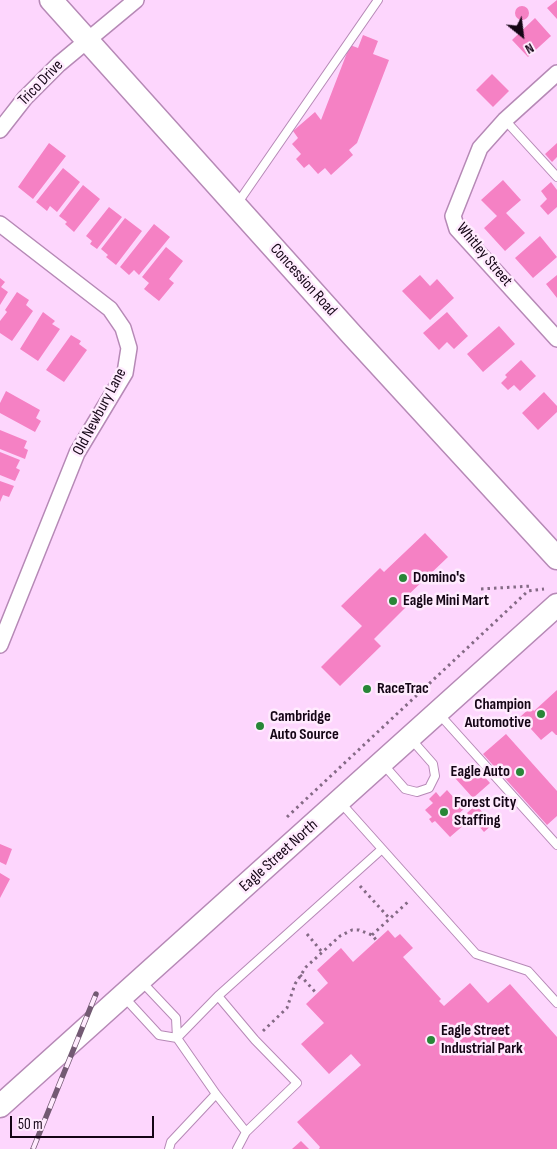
<!DOCTYPE html>
<html>
<head>
<meta charset="utf-8">
<style>
	body { margin:0 }
	#map { position:relative; width:557px; height:1149px; overflow:hidden; background:#fdd6fd; font-family:"Sofia Sans Condensed",sans-serif }
	canvas { display:block }
	.north { position:absolute; left:497px; top:10px; width:50px; height:50px; -webkit-text-stroke:4px #ffebfe; paint-order:stroke; rotate:151deg; font-size:14px; font-weight:700; line-height:20px; text-align:center; color:#140515 }
	.north::after { content:''; display:block; margin:auto; width:18px; height:22px; background:#140515; clip-path:polygon(50% 0,100% 100%,50% 72%,0 100%) }
	.scale { position:absolute; left:10px; top:1116px; width:144px; height:22px; box-sizing:border-box; border:2px solid #140515; border-top:0; padding-left:6px; font-size:15px; line-height:18px; white-space:nowrap; color:#140515; -webkit-text-stroke:4px #ffebfe; paint-order:stroke }
</style>
</head>
<body>
<div id="map">
<canvas width="557" height="1149"></canvas>
<div class="north">N</div>
<div class="scale">50 m</div>
</div>
<script>
const context = document.querySelector('canvas').getContext('2d');
context.lineJoin = 'round';
function fill(path, color) {
  context.fillStyle = color;
  context.fill(path, 'evenodd');
}
function toPath(rows) {
  const path = new Path2D();
  for (const r of rows) {
    if (r.length === 3) {
      path.moveTo(r[0] + r[2], r[1]);
      path.arc(r[0], r[1], r[2], 0, 2 * Math.PI);
      continue;
    }
    path.moveTo(r[0], r[1]);
    for (let i = 2; i < r.length; i += 2) path.lineTo(r[i], r[i + 1]);
  }
  return path;
}
function stroke(path, color, width, dash) {
  context.strokeStyle = color;
  context.lineWidth = width;
  context.lineCap = dash ? 'butt' : 'round';
  context.setLineDash(dash || []);
  context.stroke(path);
}
function label(font, color, halo, rows, align = 'center') {
  context.font = font + ' "Sofia Sans Condensed",sans-serif';
  context.lineWidth = 5;
  context.setLineDash([]);
  context.textBaseline = 'middle';
  context.strokeStyle = halo;
  context.fillStyle = color;
  for (const [text, x, y, turn = 0] of rows) {
    context.save();
    context.translate(x, y);
    context.rotate((+turn || 0) * Math.PI / 180);
    context.textAlign = isNaN(turn) ? turn : align;
    if (halo) context.strokeText(text, 0, 0);
    context.fillText(text, 0, 0);
    context.restore();
  }
}
fill(toPath([
	[557,0,557,19,547,8],
	[522,13,7],
	[535,18,551,36,528,57,512,40],
	[363,35,378,41,373,54,389,60,357,143,349,150,353,155,331,175,325,168,318,174,309,164,304,168,296,159,301,154,292,144,298,138,293,131,315,112,321,120,350,45,358,48],
	[492,74,509,91,493,107,476,90],
	[49,143,66,156,33,199,18,187],
	[557,143,557,157,552,162,545,154],
	[63,168,80,182,57,212,50,206,47,211,36,202],
	[503,180,521,200,506,213,525,233,505,251,484,228,497,216,481,200],
	[551,182,557,190,557,207,548,215,540,206,547,199,541,191],
	[83,185,100,199,74,232,65,224,67,222,59,216],
	[109,207,122,217,97,249,90,244,92,241,86,236],
	[125,218,142,231,116,265,106,257,108,255,101,249],
	[154,224,170,237,139,275,134,270,129,275,120,267],
	[540,236,557,257,533,278,515,258],
	[166,247,183,261,169,279,174,283,159,301,144,289,149,283,142,277],
	[420,275,430,286,437,279,454,298,430,320,402,291],
	[557,275,557,298,546,284],
	[0,278,5,282,1,287,8,292,0,305],
	[17,292,29,300,26,305,33,311,12,341,0,333,0,321,7,312,5,310],
	[43,312,55,321,52,324,60,329,38,361,20,349],
	[447,312,468,336,454,349,447,342,439,350,423,333],
	[499,326,515,344,483,372,467,354],
	[71,335,81,341,79,344,87,350,64,382,46,370],
	[521,360,536,376,520,391,514,385,508,390,501,383,507,377,505,375],
	[6,391,40,410,36,418,41,421,35,432,0,413,0,403],
	[544,392,557,406,557,412,538,430,522,413],
	[0,430,27,441,24,448,28,450,25,459,0,449],
	[0,452,20,460,16,468,20,470,15,481,0,475],
	[0,481,14,486,9,497,3,495,0,502],
	[425,533,448,557,406,597,411,602,374,639,381,646,340,686,321,667,362,626,341,606,380,568,384,572],
	[557,690,557,735,556,735,552,731,541,740,520,717,531,707,534,711],
	[506,734,557,791,557,816,547,825,483,754],
	[472,763,490,783,473,798,455,778],
	[447,790,464,809,457,815,465,824,450,837,435,821,432,823,429,819,432,817,425,810,433,803,429,799,436,792,440,797],
	[476,805,493,824,484,832,467,813],
	[0,844,12,849,6,865,0,862],
	[0,873,10,879,0,898],
	[388,930,395,938,400,934,413,948,403,957,441,999,439,1001,444,1006,470,983,488,1003,510,984,557,1037,557,1149,319,1149,320,1147,297,1122,361,1065,351,1054,329,1074,301,1044,324,1023,306,1004,328,983,317,970,341,948,353,962],
	[301,1141,309,1149,292,1149]
]), '#f581c4');
const lane = toPath([
	[505,120,557,177],
	[237,204,378,0],
	[439,714,557,845],
	[383,764,405,789,417,792,429,788,435,776,433,764,411,739],
	[341,803,476,954,528,971,557,1003],
	[141,981,176,1018,177,1038,216,1094,246,1132,237,1149],
	[124,997,159,1035,177,1038],
	[177,1038,218,996],
	[246,1132,297,1083,255,1040,218,996,382,849],
	[169,1149,171,1142,216,1094]
]);
const street = toPath([
	[557,73,505,120,480,148,453,216,457,229,557,339],
	[0,130,25,98,59,64,136,0],
	[0,224,110,309,123,328,129,348,125,373,77,453,0,645]
]);
const secondary = toPath([
	[51,0,352,335,557,558],
	[0,1106,557,605]
]);
stroke(lane, '#b689b6', 10);
stroke(street, '#b689b6', 18);
stroke(secondary, '#b689b6', 25);
stroke(toPath([
	[481,589,532,586],
	[287,817,528,591,544,589],
	[360,886,390,919],
	[307,934,322,952],
	[372,935,410,900],
	[300,975,317,994],
	[263,1031,287,1008,295,984,306,967,340,936,352,930,359,930,372,935,377,941]
]), '#846a85', 3, [2.5, 4]);
stroke(lane, '#fff', 8);
stroke(street, '#fff', 15);
stroke(secondary, '#fff', 22);
const rail = toPath([
	[33,1149,96,994]
]);
stroke(rail, '#735a73', 5.5);
stroke(rail, '#ffebfe', 4, [11]);
for (const [x, y, r, color] of [
	[403,578,5,"#288637"],
	[393,601,5,"#288637"],
	[367,689,5,"#288637"],
	[541,714,5,"#288637"],
	[260,726,5,"#288637"],
	[520,772,5,"#288637"],
	[444,812,5,"#288637"],
	[431,1040,5,"#288637"]
]) {
  const dot = new Path2D();
  dot.arc(x, y, r, 0, 2 * Math.PI);
  context.fillStyle = color;
  context.fill(dot);
  stroke(dot, '#ffebfe', 2);
}
label('16px', '#140515', '#ffebfe', [
	["Trico Drive",41,83,-46],
	["Whitley Street",484,255,50],
	["Concession Road",303,280,48],
	["Old Newbury Lane",100,412,-62],
	["Eagle Street North",279,856,-42]
]);
label('bold 16px', '#140515', '#ffebfe', [
	["Domino's",413,578],
	["Eagle Mini Mart",403,601],
	["RaceTrac",377,689],
	["Champion",531,705,"right"],
	["Automotive",531,723,"right"],
	["Cambridge",270,717],
	["Auto Source",270,735],
	["Eagle Auto",510,772,"right"],
	["Forest City",454,803],
	["Staffing",454,821],
	["Eagle Street",441,1031],
	["Industrial Park",441,1049]
], 'left');
</script>
</body>
</html>
